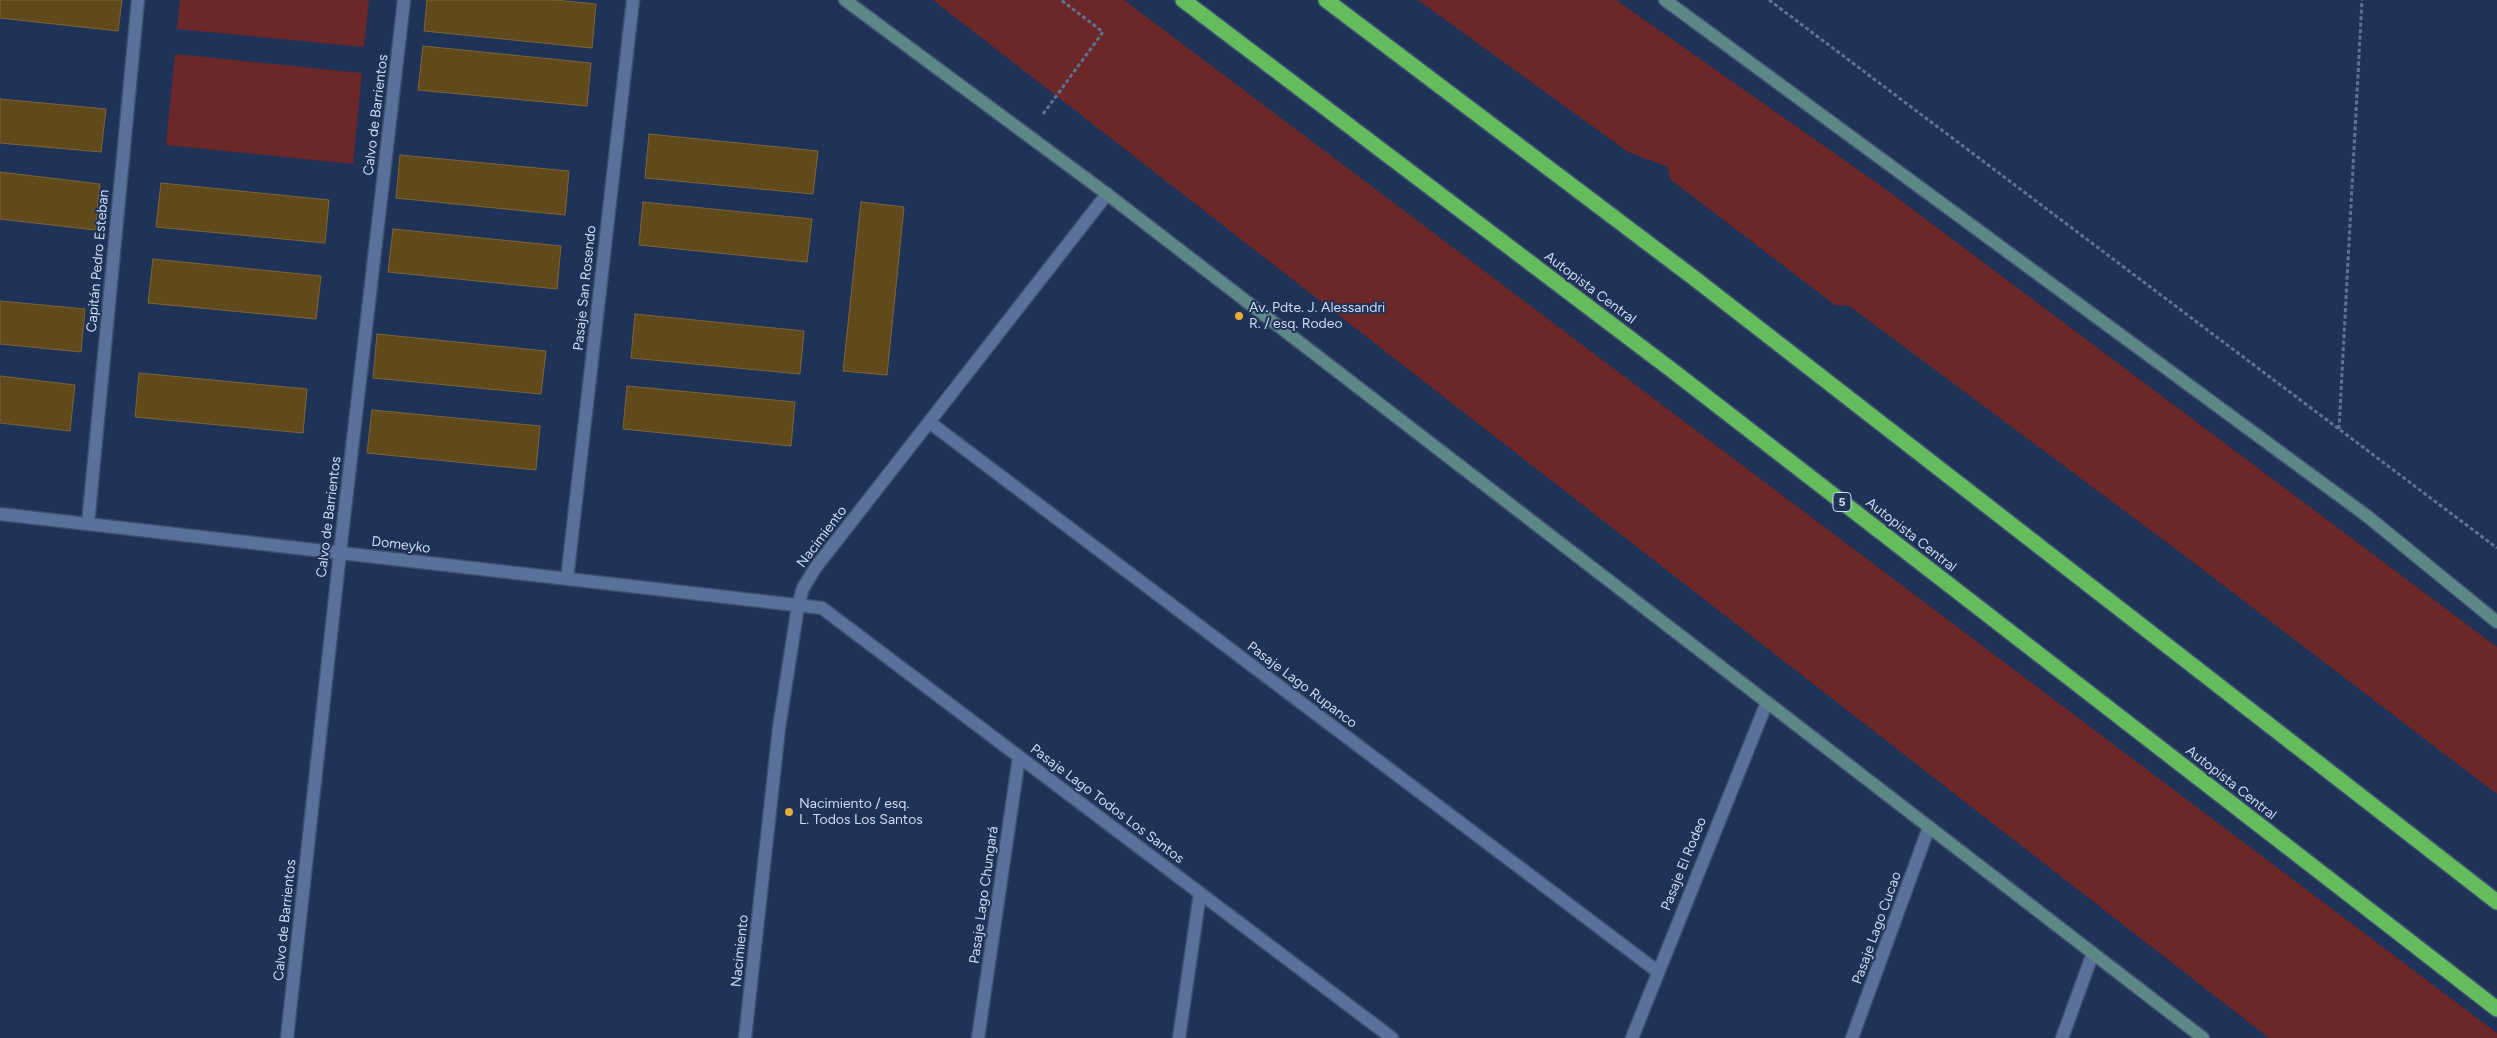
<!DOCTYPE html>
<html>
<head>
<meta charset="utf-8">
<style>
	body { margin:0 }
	canvas { display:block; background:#1f3257 }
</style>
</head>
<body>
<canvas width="2497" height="1038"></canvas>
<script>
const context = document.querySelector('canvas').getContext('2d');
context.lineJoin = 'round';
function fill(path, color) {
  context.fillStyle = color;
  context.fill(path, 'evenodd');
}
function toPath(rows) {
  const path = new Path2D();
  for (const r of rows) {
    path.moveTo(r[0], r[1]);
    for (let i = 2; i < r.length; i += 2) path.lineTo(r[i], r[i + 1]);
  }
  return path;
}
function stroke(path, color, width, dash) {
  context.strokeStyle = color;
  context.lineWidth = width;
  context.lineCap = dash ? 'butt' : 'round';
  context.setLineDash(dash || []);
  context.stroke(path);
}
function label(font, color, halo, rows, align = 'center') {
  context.font = font + ' Figtree,sans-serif';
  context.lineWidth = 4;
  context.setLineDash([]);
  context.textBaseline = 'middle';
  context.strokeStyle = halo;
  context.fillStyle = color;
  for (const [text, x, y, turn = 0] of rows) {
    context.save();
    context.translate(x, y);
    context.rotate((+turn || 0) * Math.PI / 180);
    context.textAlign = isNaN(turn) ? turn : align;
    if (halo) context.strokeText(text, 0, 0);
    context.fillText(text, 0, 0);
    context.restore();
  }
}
fill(toPath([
	[180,0,369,0,364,47,177,29],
	[933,0,1124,0,2497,1033,2497,1038,2269,1038],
	[1418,0,1616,0,1884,188,2497,647,2497,794,2181,553,1867,319,1849,306,1835,305,1670,179,1668,167,1628,152],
	[175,54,362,73,353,164,166,145]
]), '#6c2728');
const building = toPath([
	[0,0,122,0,118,31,0,18,0,0],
	[427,0,555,0,596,4,592,48,424,31,427,0],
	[423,46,591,63,587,106,418,90,423,46],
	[0,99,106,109,101,152,0,143,0,99],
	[649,134,818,151,813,194,645,178,649,134],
	[400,155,569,171,565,215,396,198,400,155],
	[0,172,100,184,95,230,0,219,0,172],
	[161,183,329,200,325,243,156,227,161,183],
	[643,202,812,219,807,262,639,245,643,202],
	[861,202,904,207,887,375,843,371,861,202],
	[393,229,561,246,557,289,388,272,393,229],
	[153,259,321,276,316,319,148,303,153,259],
	[0,301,85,309,81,352,0,344,0,301],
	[635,314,804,331,800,374,631,358,635,314],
	[377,334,546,351,541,394,373,378,377,334],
	[139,373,307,389,303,433,135,417,139,373],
	[0,376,75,385,70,431,0,423,0,376],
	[627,386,795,402,791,446,623,429,627,386],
	[372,410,540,426,536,470,367,453,372,410]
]);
fill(building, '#60491a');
stroke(building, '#7d6436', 1);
const street = toPath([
	[929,422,1657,971],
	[0,514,822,608,1392,1038],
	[88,524,138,0],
	[567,579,633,0],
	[287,1038,340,552,404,0],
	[745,1038,779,728,798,606,803,588,816,567,1107,194],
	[978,1038,1019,757],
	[1179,1038,1200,893],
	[1632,1038,1767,702],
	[1852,1038,1929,827],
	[2062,1038,2093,953]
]);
const secondary = toPath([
	[845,0,1107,194,2203,1038],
	[1665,0,2367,516,2497,622]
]);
const highway = toPath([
	[1183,0,1673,371,2497,1009],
	[1326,0,1694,278,2497,902]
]);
stroke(street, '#3e4f6f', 15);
stroke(secondary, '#3e4f6f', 15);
stroke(highway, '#3e4f6f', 18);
stroke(toPath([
	[1769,0,2497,548],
	[1043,114,1103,32,1061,0],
	[2339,429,2362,0]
]), '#607191', 3, [4, 2.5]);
stroke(street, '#5a719b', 12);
stroke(secondary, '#5d8888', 12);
stroke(highway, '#65bc5d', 15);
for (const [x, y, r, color] of [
	[1239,316,5,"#e5ad35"],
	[789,812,5,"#e5ad35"]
]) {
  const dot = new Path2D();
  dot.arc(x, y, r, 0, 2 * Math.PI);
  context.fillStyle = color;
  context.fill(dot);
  stroke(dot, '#1f3257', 2);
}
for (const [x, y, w] of [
	[1842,502,18]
]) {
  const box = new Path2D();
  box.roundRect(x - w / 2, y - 9.5, w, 19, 4);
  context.fillStyle = '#1f3257';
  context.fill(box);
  stroke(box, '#cddaf2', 1);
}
label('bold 12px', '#cddaf2', null, [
	["5",1842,502]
]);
label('14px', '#cddaf2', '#1f3257', [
	["Calvo de Barrientos",376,115,-83],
	["Capitán Pedro Esteban",98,261,-85],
	["Pasaje San Rosendo",585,288,-84],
	["Autopista Central",1590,288,37],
	["Calvo de Barrientos",329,517,-83],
	["Autopista Central",1911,535,38],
	["Nacimiento",822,537,-53],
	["Domeyko",401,545,7],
	["Pasaje Lago Rupanco",1302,685,37],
	["Autopista Central",2231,783,38],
	["Pasaje Lago Todos Los Santos",1107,804,37],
	["Pasaje El Rodeo",1684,864,-68],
	["Pasaje Lago Chungará",984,895,-82],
	["Calvo de Barrientos",285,920,-84],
	["Pasaje Lago Cucao",1877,928,-70],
	["Nacimiento",740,951,-84]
]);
label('14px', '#cddaf2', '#1f3257', [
	["Av. Pdte. J. Alessandri",1249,308],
	["R. / esq. Rodeo",1249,324],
	["Nacimiento / esq.",799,804],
	["L. Todos Los Santos",799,820]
], 'left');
</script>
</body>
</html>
